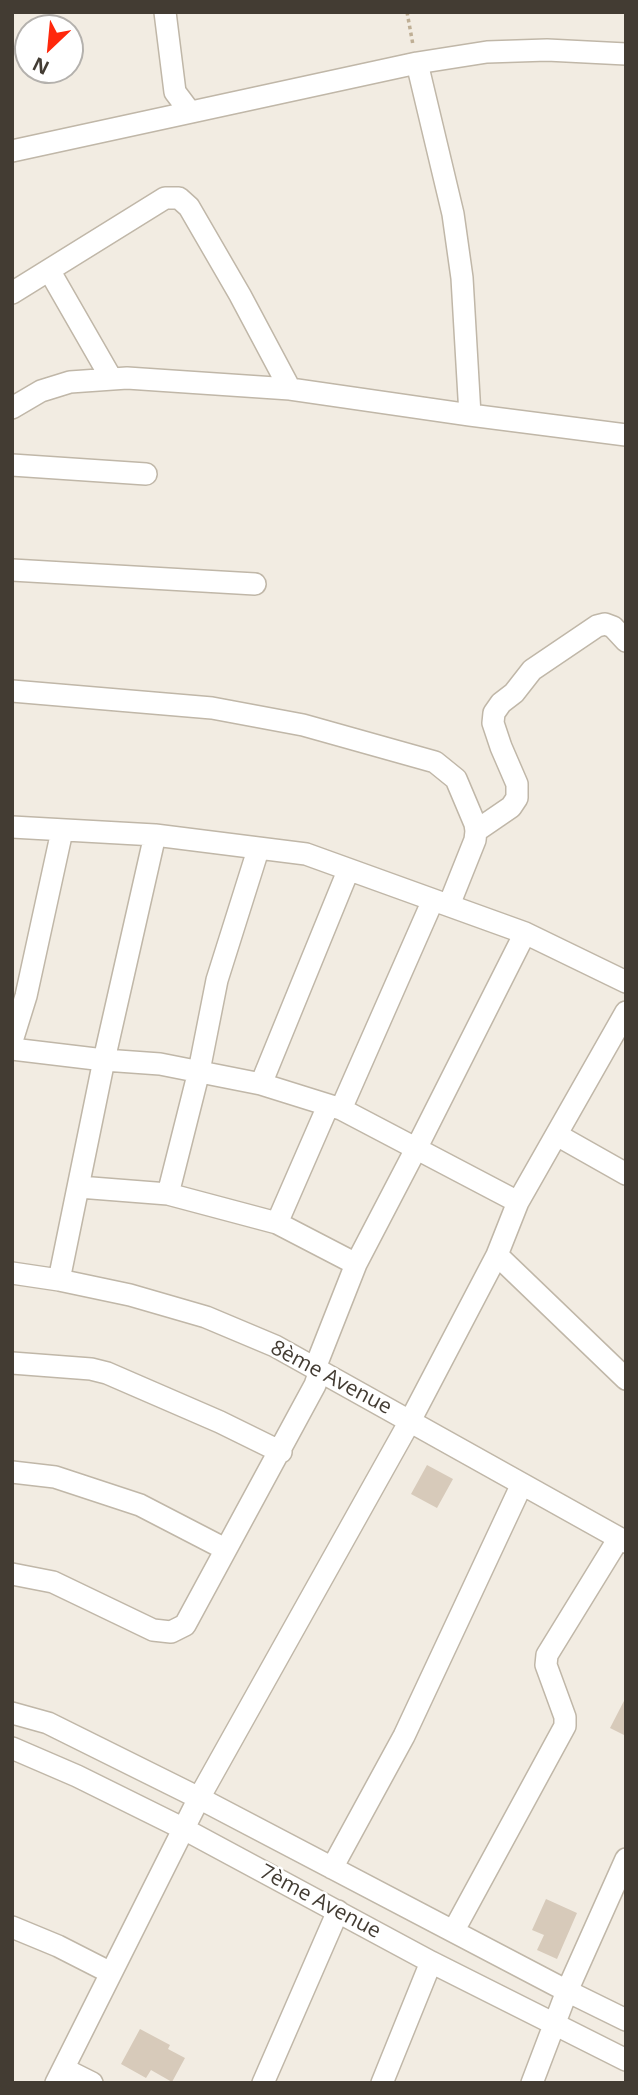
<!DOCTYPE html>
<html>
<head>
<meta charset="utf-8">
<style>
	body { margin:0 }
	#map { position:relative; width:638px; height:2095px; overflow:hidden; background:#f2ece2; font-family:"Open Sans",sans-serif }
	canvas { display:block }
	.frame { position:absolute; inset:0; border:14px solid #433c33; pointer-events:none }
	.north { position:absolute; left:14px; top:14px; width:70px; height:70px; box-sizing:border-box; background:#fff; border:2px solid #b4b1ad; border-radius:50%; rotate:206deg; font-size:19px; font-weight:700; line-height:28px; text-align:center; color:#433c33 }
	.north::after { content:''; display:block; margin:auto; width:24px; height:32px; background:#ff280c; clip-path:polygon(50% 0,100% 100%,50% 72%,0 100%) }
</style>
</head>
<body>
<div id="map">
<canvas width="638" height="2095"></canvas>
<div class="frame"></div>
<div class="north">N</div>
</div>
<script>
const context = document.querySelector('canvas').getContext('2d');
context.lineJoin = 'round';
function fill(path, color) {
  context.fillStyle = color;
  context.fill(path, 'evenodd');
}
function toPath(rows) {
  const path = new Path2D();
  for (const r of rows) {
    path.moveTo(r[0], r[1]);
    for (let i = 2; i < r.length; i += 2) path.lineTo(r[i], r[i + 1]);
  }
  return path;
}
function stroke(path, color, width, dash) {
  context.strokeStyle = color;
  context.lineWidth = width;
  context.lineCap = dash ? 'butt' : 'round';
  context.setLineDash(dash || []);
  context.stroke(path);
}
function label(font, color, halo, rows, align = 'center') {
  context.font = font + ' "Open Sans",sans-serif';
  context.lineWidth = 5;
  context.setLineDash([]);
  context.textBaseline = 'middle';
  context.strokeStyle = halo;
  context.fillStyle = color;
  for (const [text, x, y, turn = 0] of rows) {
    context.save();
    context.translate(x, y);
    context.rotate((+turn || 0) * Math.PI / 180);
    context.textAlign = isNaN(turn) ? turn : align;
    if (halo) context.strokeText(text, 0, 0);
    context.fillText(text, 0, 0);
    context.restore();
  }
}
fill(toPath([
	[427,1465,453,1479,437,1508,411,1494],
	[626,1697,626,1736,610,1728],
	[546,1899,577,1913,557,1959,537,1950,544,1935,532,1930],
	[140,2029,170,2045,168,2049,185,2058,172,2082,151,2070,146,2078,121,2064]
]), '#d7caba');
const minor = toPath([
	[165,12,175,92,190,112],
	[417,63,453,214,462,278,470,415],
	[12,151,417,63,487,52,547,50,626,54],
	[49,270,111,378],
	[12,293,165,198,179,198,189,207,240,295,290,389],
	[12,408,41,391,70,382,127,378,290,389,470,415,626,435],
	[12,465,146,474],
	[12,570,255,584],
	[12,691,212,708,303,725,435,762,456,779,475,824,476,831,475,840,449,905],
	[12,827,155,835,306,854,525,933,626,982],
	[476,831,511,807,517,798,517,784,501,747,493,723,494,713,501,703,514,693,532,670,597,626,605,624,613,627,626,641],
	[12,1041,26,996,62,831],
	[12,1049,104,1060,160,1064,261,1084,341,1109,518,1202],
	[261,1084,348,871],
	[341,1109,433,900],
	[557,1135,626,1174],
	[79,1187,168,1194,277,1223,356,1264],
	[168,1194,199,1071,217,980,258,850],
	[277,1223,328,1106],
	[497,1255,626,1379],
	[12,1273,59,1280,130,1295,206,1317,275,1346,626,1542],
	[59,1280,104,1060,155,835],
	[12,1363,91,1369,107,1373,220,1422,281,1452],
	[12,1472,55,1477,140,1505,225,1549],
	[12,1574,53,1582,153,1630,171,1632,185,1625,315,1385,318,1376,315,1368,356,1264,417,1147,525,933],
	[12,1713,48,1723,199,1798,567,1991,626,2020],
	[12,1748,77,1776,184,1829,431,1962,626,2060],
	[332,1868,404,1736,521,1486],
	[12,1927,58,1946,111,1973],
	[454,1930,565,1726,565,1717,546,1665,547,1655,619,1538],
	[64,2069,92,2083],
	[56,2083,199,1798,410,1421,497,1255,518,1202,626,1012],
	[263,2083,338,1911],
	[382,2083,431,1962],
	[532,2083,567,1991,626,1859]
]);
stroke(minor, '#c0b7a8', 24);
stroke(toPath([
	[407,12,413,45]
]), '#bfaf95', 3.5, [3.5, 3.5]);
stroke(minor, '#fff', 21);
label('21px', '#433c33', '#fff', [
	["8ème Avenue",331,1378,28],
	["7ème Avenue",320,1902,28]
]);
</script>
</body>
</html>
